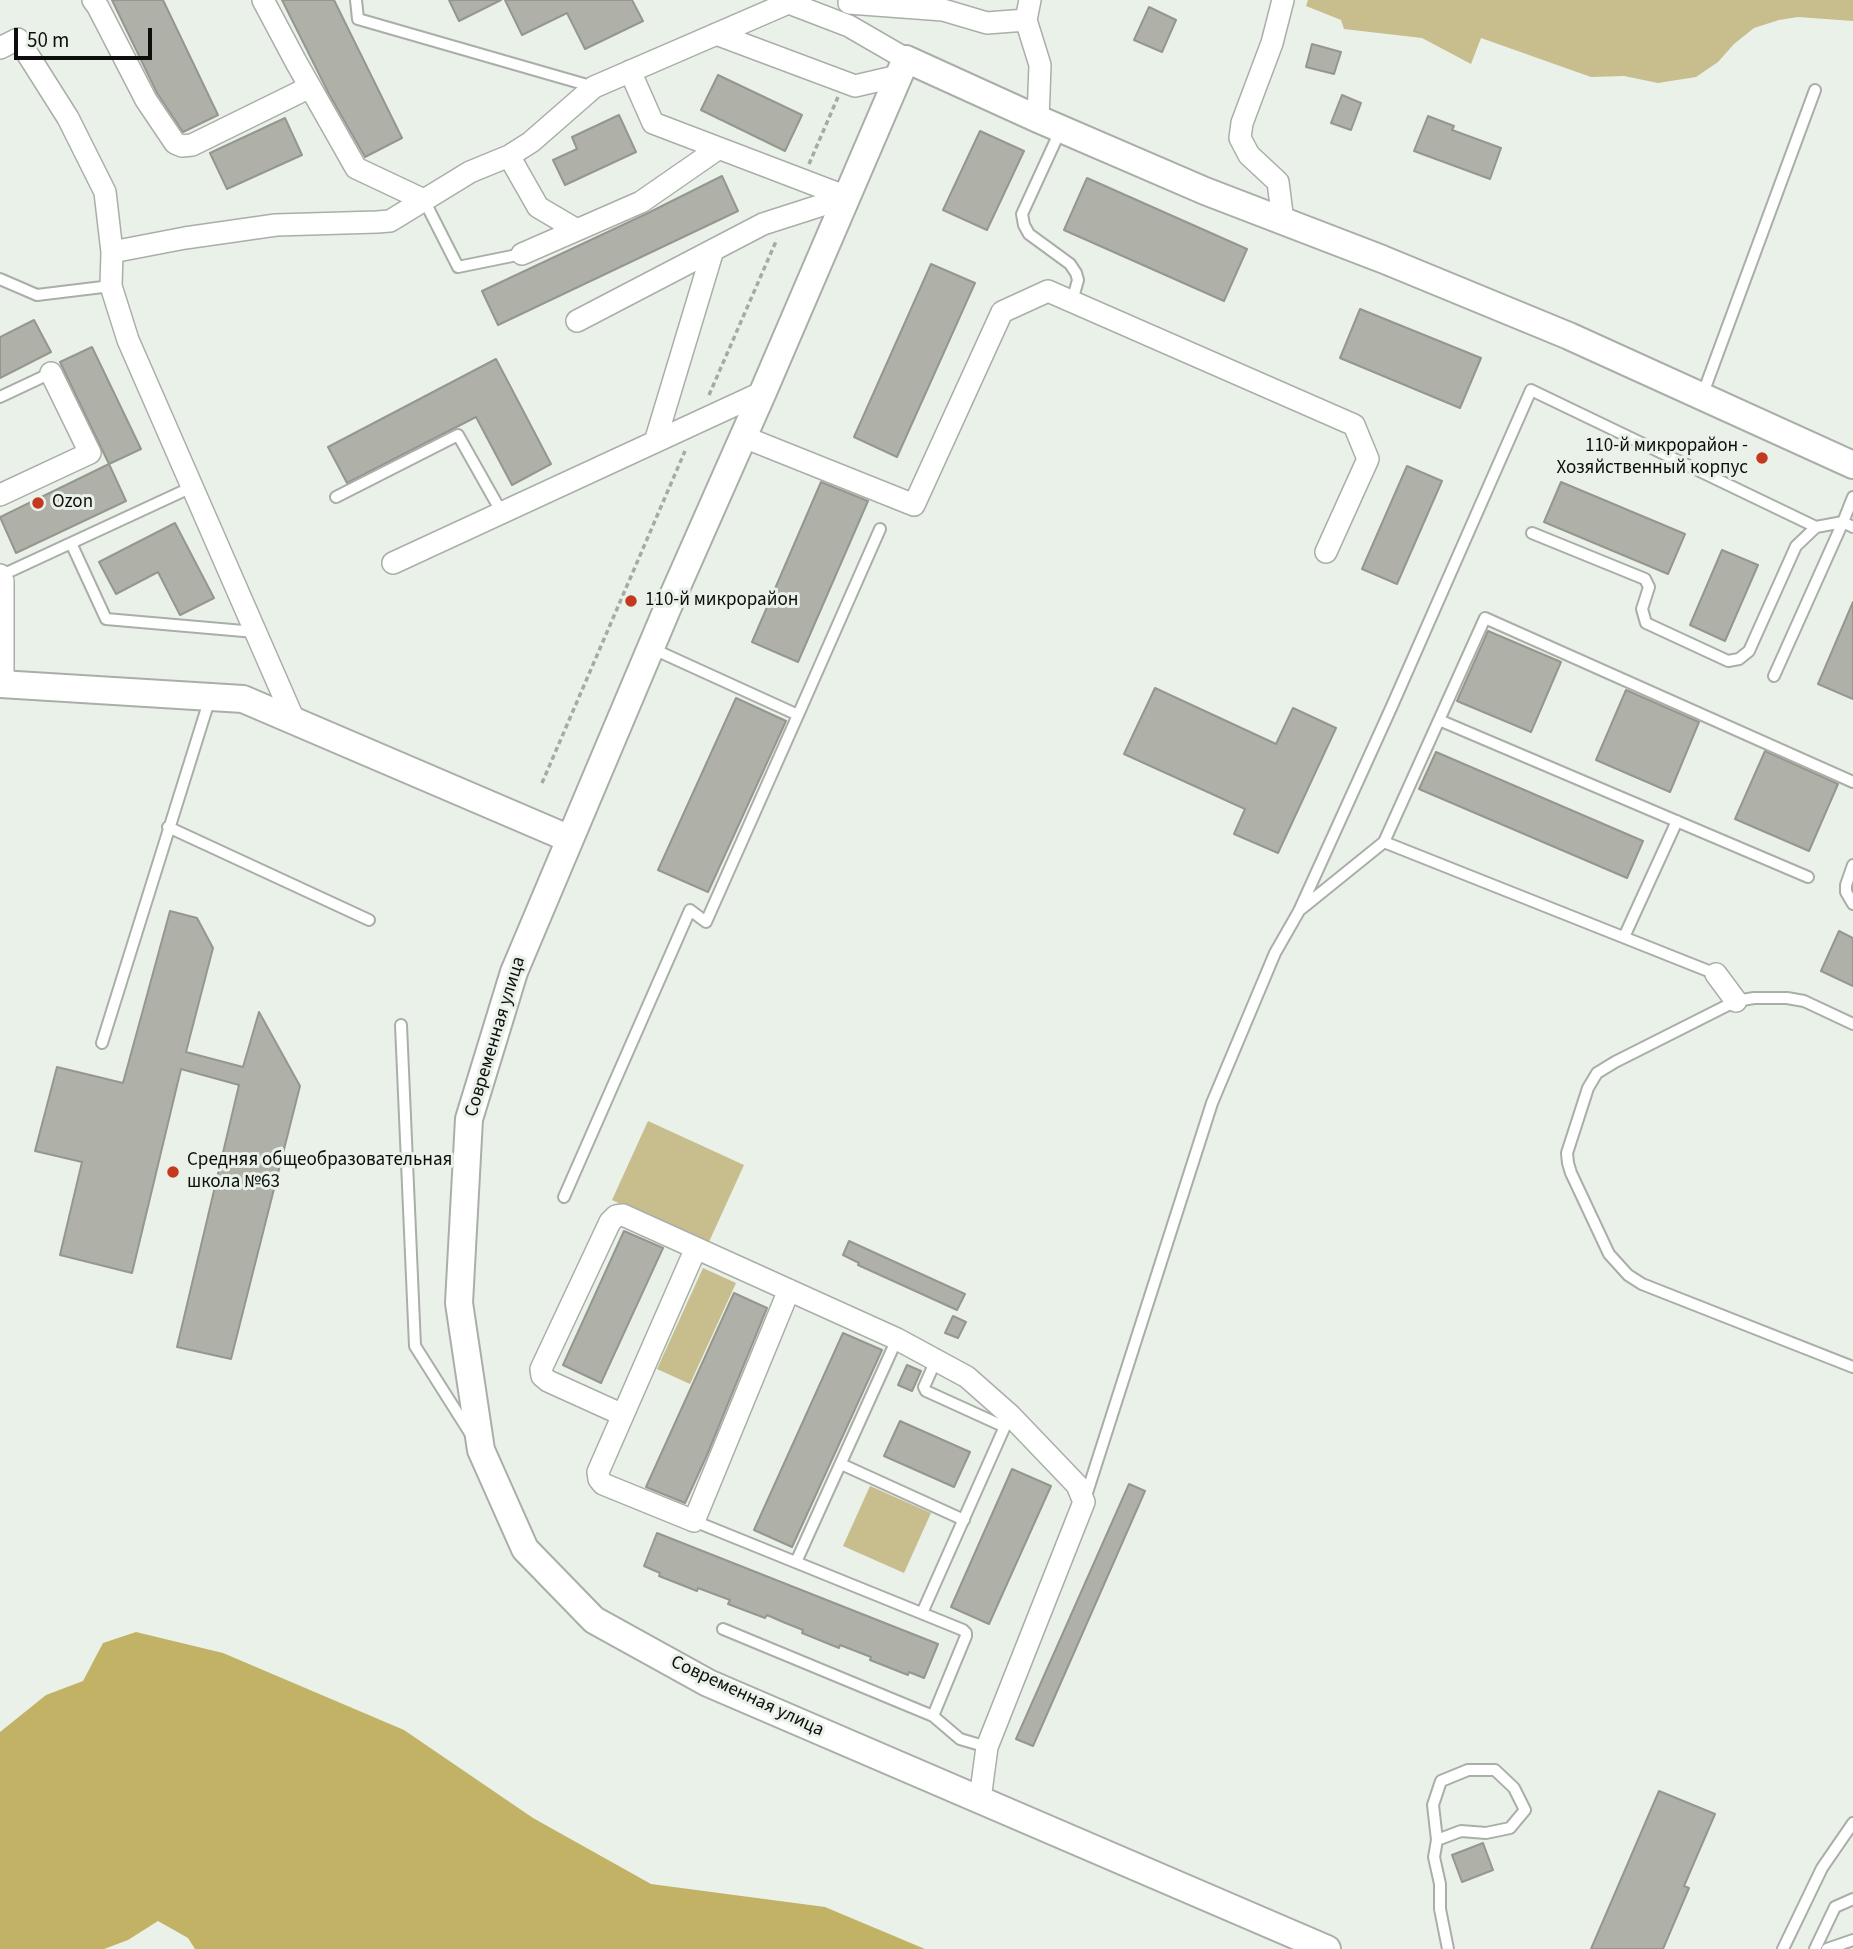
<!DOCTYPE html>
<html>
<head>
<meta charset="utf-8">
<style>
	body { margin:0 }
	#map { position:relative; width:1853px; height:1949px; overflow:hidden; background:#eaf1e9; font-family:"Source Sans 3",sans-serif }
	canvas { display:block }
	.scale { position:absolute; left:14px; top:28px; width:138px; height:32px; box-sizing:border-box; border:4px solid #0d0f0d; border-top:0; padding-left:9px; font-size:21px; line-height:24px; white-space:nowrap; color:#0d0f0d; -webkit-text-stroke:5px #eaf1e9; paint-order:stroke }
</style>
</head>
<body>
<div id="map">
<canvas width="1853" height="1949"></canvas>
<div class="scale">50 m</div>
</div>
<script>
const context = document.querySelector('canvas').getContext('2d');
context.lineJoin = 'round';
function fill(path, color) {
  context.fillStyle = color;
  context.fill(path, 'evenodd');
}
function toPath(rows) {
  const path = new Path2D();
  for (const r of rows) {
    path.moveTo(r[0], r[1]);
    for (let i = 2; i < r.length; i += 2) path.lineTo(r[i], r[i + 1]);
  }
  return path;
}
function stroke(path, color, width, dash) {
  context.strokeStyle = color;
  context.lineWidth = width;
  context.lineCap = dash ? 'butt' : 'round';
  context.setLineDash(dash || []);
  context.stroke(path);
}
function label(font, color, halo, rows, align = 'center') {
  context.font = font + ' "Source Sans 3",sans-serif';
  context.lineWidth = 6;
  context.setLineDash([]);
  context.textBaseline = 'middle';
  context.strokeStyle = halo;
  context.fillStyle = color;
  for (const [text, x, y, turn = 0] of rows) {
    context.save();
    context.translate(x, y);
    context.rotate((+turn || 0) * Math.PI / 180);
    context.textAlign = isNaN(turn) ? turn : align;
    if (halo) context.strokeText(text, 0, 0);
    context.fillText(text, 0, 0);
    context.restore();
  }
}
fill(toPath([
	[1308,0,1853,0,1853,21,1798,17,1779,20,1754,28,1734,44,1718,62,1696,77,1658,83,1624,76,1591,77,1481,38,1471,64,1422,38,1344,29,1341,20,1306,6],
	[648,1121,744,1165,708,1244,612,1200],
	[703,1268,736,1283,690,1384,657,1369],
	[870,1486,931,1513,904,1573,843,1546]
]), '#c7bd8d');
fill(toPath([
	[136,1632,223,1653,404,1730,533,1818,651,1884,825,1907,925,1949,195,1949,188,1938,158,1921,128,1940,104,1949,0,1949,0,1732,46,1695,83,1681,103,1643]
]), '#c2b266');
const building = toPath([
	[112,0,163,0,218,115,183,132,157,93,112,0],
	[282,0,334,0,402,138,365,157,329,94,282,0],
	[449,0,501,0,459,21,449,0],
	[505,0,632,0,643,21,585,49,567,13,522,35,505,0],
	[1149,7,1176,20,1162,52,1134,40,1149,7],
	[1312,44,1341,52,1334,74,1306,67,1312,44],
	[718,75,802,115,785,151,701,110,718,75],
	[1342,95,1361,103,1351,130,1331,123,1342,95],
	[619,115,636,152,565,185,553,160,577,149,572,137,619,115],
	[1428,116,1454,126,1452,130,1501,148,1490,179,1414,151,1428,116],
	[285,118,302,155,227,189,210,153,285,118],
	[980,131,1024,151,987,230,943,210,980,131],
	[722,176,738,211,498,325,482,291,646,214,722,176],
	[1087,178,1247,249,1224,301,1064,230,1087,178],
	[931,264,975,283,897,457,854,437,931,264],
	[1360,309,1481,358,1460,408,1340,358,1360,309],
	[34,320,51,352,0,378,0,337,34,320],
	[92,347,141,449,109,464,60,362,92,347],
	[496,359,551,464,512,485,476,417,347,483,328,447,496,359],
	[109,464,126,501,16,553,0,517,109,464],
	[1407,466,1442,481,1397,584,1362,569,1407,466],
	[821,482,868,501,798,662,752,642,821,482],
	[1561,482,1685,534,1668,574,1544,522,1561,482],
	[175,523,214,598,180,615,158,572,116,594,99,562,175,523],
	[1722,550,1758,565,1725,641,1690,625,1722,550],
	[1853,602,1853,699,1818,684,1853,602],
	[1488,631,1561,662,1531,732,1457,701,1488,631],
	[1155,688,1276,744,1293,708,1336,728,1278,853,1234,834,1245,809,1124,754,1155,688],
	[1626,690,1699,722,1670,792,1596,760,1626,690],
	[736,698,786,721,708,892,658,870,736,698],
	[1765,751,1838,784,1809,851,1735,819,1765,751],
	[1436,752,1643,841,1627,878,1419,789,1436,752],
	[170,911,197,918,213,948,186,1052,243,1067,259,1012,300,1086,231,1359,177,1347,239,1085,181,1069,132,1273,60,1255,82,1162,35,1151,57,1067,123,1083,170,911],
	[1839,931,1853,938,1853,986,1821,971,1839,931],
	[624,1231,663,1248,601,1383,563,1365,624,1231],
	[849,1241,965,1294,957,1310,858,1265,859,1263,843,1255,849,1241],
	[734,1293,767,1308,707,1455,685,1503,646,1487,734,1293],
	[953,1316,966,1322,958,1338,945,1333,953,1316],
	[843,1333,882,1350,792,1547,754,1530,843,1333],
	[907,1365,921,1371,912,1391,898,1385,907,1365],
	[900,1421,970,1452,954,1487,884,1456,900,1421],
	[1012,1469,1051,1486,989,1624,951,1607,1012,1469],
	[1129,1484,1145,1491,1033,1746,1016,1739,1129,1484],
	[657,1533,938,1644,924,1678,909,1672,908,1675,870,1660,871,1657,840,1645,839,1648,802,1633,803,1630,783,1622,767,1615,765,1618,728,1604,730,1600,698,1588,697,1591,659,1576,660,1573,644,1566,657,1533],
	[1659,1791,1715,1814,1684,1886,1689,1888,1663,1949,1591,1949,1659,1791],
	[1483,1843,1493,1870,1462,1882,1452,1855,1483,1843]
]);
fill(building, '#afb1a9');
stroke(building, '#95978f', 2);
const service = toPath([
	[356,0,358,19,594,87],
	[1061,129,1022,214,1024,225,1029,234,1070,264,1076,273,1078,280,1072,301],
	[424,200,458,267,522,254],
	[0,279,37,295,111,286],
	[1702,396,1815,90],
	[0,397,51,373],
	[336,497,458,435,502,513],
	[1532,533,1645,579,1649,587,1642,609,1646,623,1728,661,1739,659,1749,651,1796,546,1816,527,1843,522,1853,497],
	[71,543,106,619,255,632],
	[0,576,192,487],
	[651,648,798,715,880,529],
	[1774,676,1843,522,1853,527],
	[1439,720,1808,877],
	[168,827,369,920],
	[1384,842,1716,974],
	[1853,865,1846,885,1846,892,1853,904],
	[1301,909,1384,842,1485,618,1853,782],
	[1624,937,1677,821],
	[1853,1024,1804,1001,1787,998,1754,998,1736,1001,1615,1062,1597,1073,1588,1088,1567,1153,1568,1163,1571,1173,1609,1254,1628,1275,1642,1284,1853,1367],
	[401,1025,415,1346,470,1433],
	[102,1043,210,698],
	[564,1197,690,910,706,922,798,715],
	[936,1360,924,1387,926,1391,1005,1427],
	[841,1464,964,1520],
	[1085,1499,1212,1103,1275,953,1299,911,1392,706,1531,390,1816,527],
	[694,1521,963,1630,966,1633,966,1636,933,1716,960,1739,987,1747],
	[796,1562,897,1339],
	[922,1613,1010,1415],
	[723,1629,933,1716],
	[1437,1840,1461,1831,1486,1833,1510,1828,1525,1810,1514,1788,1495,1770,1468,1770,1441,1781,1433,1805,1437,1840,1434,1857,1440,1884,1440,1909,1448,1949],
	[1783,1949,1822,1868,1853,1823],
	[1815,1949,1835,1907,1853,1899],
	[1827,1949,1853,1940]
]);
const minor = toPath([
	[93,0,98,7,146,100,175,143,182,146,192,145,310,87],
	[263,0,296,62,356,168,424,200],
	[781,0,849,26,906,59],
	[1030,0,1026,20,1040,65,1038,119],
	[849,3,943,10,987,23,1026,20],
	[716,34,855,86,898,76],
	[0,48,18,39,68,118,105,192,112,252],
	[630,71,653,123,847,197],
	[509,156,538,207,577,230],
	[1283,221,1278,182,1249,155,1240,138,1242,123,1272,43,1283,0],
	[522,254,641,202,719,148],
	[577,321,763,224,847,197],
	[744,437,914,505,1002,312,1048,291,1354,425,1368,459,1326,552],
	[655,442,713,250],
	[0,495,90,453,51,373],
	[393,563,763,392],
	[0,575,3,581,3,684],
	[294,720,128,340,111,286,112,252,185,238,276,225,377,222,390,221,470,172,509,156,531,142,594,87,788,3],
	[1716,974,1736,1001],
	[696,1248,598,1472,599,1479,603,1484,694,1521,789,1290],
	[623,1415,548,1381,542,1376,541,1369,610,1222,616,1216,623,1215,897,1339,967,1377,1010,1415,1077,1485,1084,1502,987,1747,980,1799]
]);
const tertiary = toPath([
	[0,684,243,699,570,839],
	[1327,1949,708,1683,594,1620,525,1549,481,1450,459,1303,469,1119,514,972,668,607,763,392,906,59,1038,119,1205,191,1382,259,1569,336,1853,465]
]);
stroke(service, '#a9afa8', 14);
stroke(minor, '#a9afa8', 24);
stroke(tertiary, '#a9afa8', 30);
stroke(toPath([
	[809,164,838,97],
	[709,395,777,239],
	[542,783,685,451]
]), '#a5aaa4', 3.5, [5, 3.5]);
stroke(service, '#fff', 10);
stroke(minor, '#fff', 21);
stroke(tertiary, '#fff', 26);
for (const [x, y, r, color] of [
	[1762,458,7,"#c3381e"],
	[38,503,7,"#c3381e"],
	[631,601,7,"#c3381e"],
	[173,1172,7,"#c3381e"]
]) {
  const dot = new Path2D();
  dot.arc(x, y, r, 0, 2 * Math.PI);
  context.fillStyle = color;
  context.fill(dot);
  stroke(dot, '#eaf1e9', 2.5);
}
label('19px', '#0d0f0d', '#eaf1e9', [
	["110-й микрорайон -",1748,447,"right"],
	["Хозяйственный корпус",1748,469,"right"],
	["Ozon",52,503],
	["110-й микрорайон",645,601],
	["Средняя общеобразовательная",187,1161],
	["школа №63",187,1183]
], 'left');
label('19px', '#0d0f0d', '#eaf1e9', [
	["Современная улица",496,1037,-73],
	["Современная улица",747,1697,25]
]);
</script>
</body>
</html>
